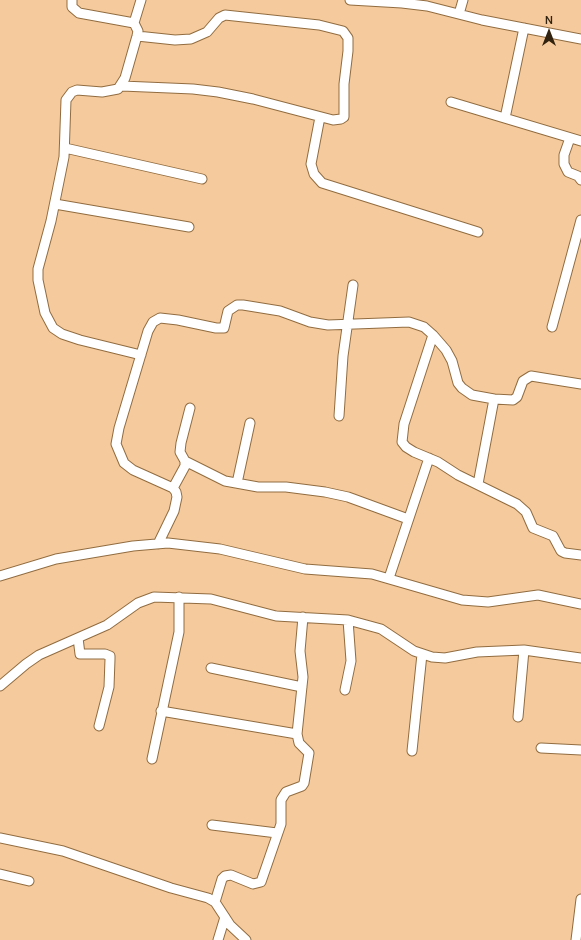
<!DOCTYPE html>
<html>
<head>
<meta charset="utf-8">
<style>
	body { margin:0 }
	#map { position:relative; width:581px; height:940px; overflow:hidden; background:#f5cb9d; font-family:Manrope,sans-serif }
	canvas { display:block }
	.north { position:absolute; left:529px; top:12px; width:40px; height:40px; -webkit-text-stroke:3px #f5cb9d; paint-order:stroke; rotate:0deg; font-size:11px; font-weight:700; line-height:16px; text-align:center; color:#322310 }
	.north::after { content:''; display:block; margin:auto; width:14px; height:18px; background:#322310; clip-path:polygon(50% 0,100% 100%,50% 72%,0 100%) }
</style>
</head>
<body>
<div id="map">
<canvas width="581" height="940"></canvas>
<div class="north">N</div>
</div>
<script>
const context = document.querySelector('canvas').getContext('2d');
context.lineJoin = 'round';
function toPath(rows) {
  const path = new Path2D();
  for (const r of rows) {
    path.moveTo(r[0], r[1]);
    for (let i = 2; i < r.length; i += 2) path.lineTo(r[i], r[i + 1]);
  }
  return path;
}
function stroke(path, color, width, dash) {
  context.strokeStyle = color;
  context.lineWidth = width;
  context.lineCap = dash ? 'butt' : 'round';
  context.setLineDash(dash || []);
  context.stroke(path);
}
const street = toPath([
	[72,0,72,7,79,13,134,23,138,31,137,36,125,78,118,89,102,92,77,90,72,92,66,100,64,157,51,221,38,269,38,280,45,313,53,328,62,334,80,340,141,355],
	[350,0,402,3,427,6,482,20,581,39],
	[459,14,463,0],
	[134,23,141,0],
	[122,86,193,89,218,92,253,99,333,120,341,119,344,117,344,84,348,51,348,38,343,31,319,25,225,15,219,18,207,32,191,39,175,40,137,36],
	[451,102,581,141],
	[320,117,311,164,314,174,322,183,478,232],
	[505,118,524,28],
	[570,138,564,155,564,164,568,172,578,176,581,180],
	[65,148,202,179],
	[55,204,189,227],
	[552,327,581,220],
	[433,335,404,424,402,442,406,447,414,452,438,462,458,475,517,504,526,512,533,528,553,536,561,551,565,553,581,555],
	[339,416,343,356,353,285],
	[185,461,225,481,258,487,286,487,325,492,348,497,408,519],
	[237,483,250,423],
	[478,484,494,399],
	[173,488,185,466,185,461,180,452,181,443,190,408],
	[158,544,174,511,177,497,176,492,173,488,133,470,124,463,116,444,119,428,148,331,153,322,160,318,178,320,216,328,224,328,228,311,237,305,243,305,280,311,310,322,328,325,409,322,424,327,433,335,446,350,452,361,458,383,462,388,472,395,494,399,513,400,517,397,523,381,531,376,581,384],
	[0,576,56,559,133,546,168,543,220,549,305,569,372,574,462,600,488,602,538,595,581,604],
	[389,578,429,458],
	[78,638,80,654,105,654,110,656,110,659,109,687,99,726],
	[211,668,302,687],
	[0,686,26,664,39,655,107,625,138,603,154,597,211,599,276,616,348,620,381,629,414,651,432,657,445,658,477,652,524,650,581,658],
	[345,690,351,661,348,620],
	[161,711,297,734],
	[518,717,524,650],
	[541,748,581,750],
	[412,751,422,654],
	[152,759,179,632,179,597],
	[212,825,277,833],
	[0,838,63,851,171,888,208,898,215,902,230,925,246,940],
	[0,874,29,881],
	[215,902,222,879,225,876,231,875,253,884,261,882,281,824,281,800,286,792,302,786,304,783,309,753,299,743,297,734,303,677,300,651,303,617],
	[218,940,225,917],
	[576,940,581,899]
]);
stroke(street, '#916c40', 11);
stroke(street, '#fff', 9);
</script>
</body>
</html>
